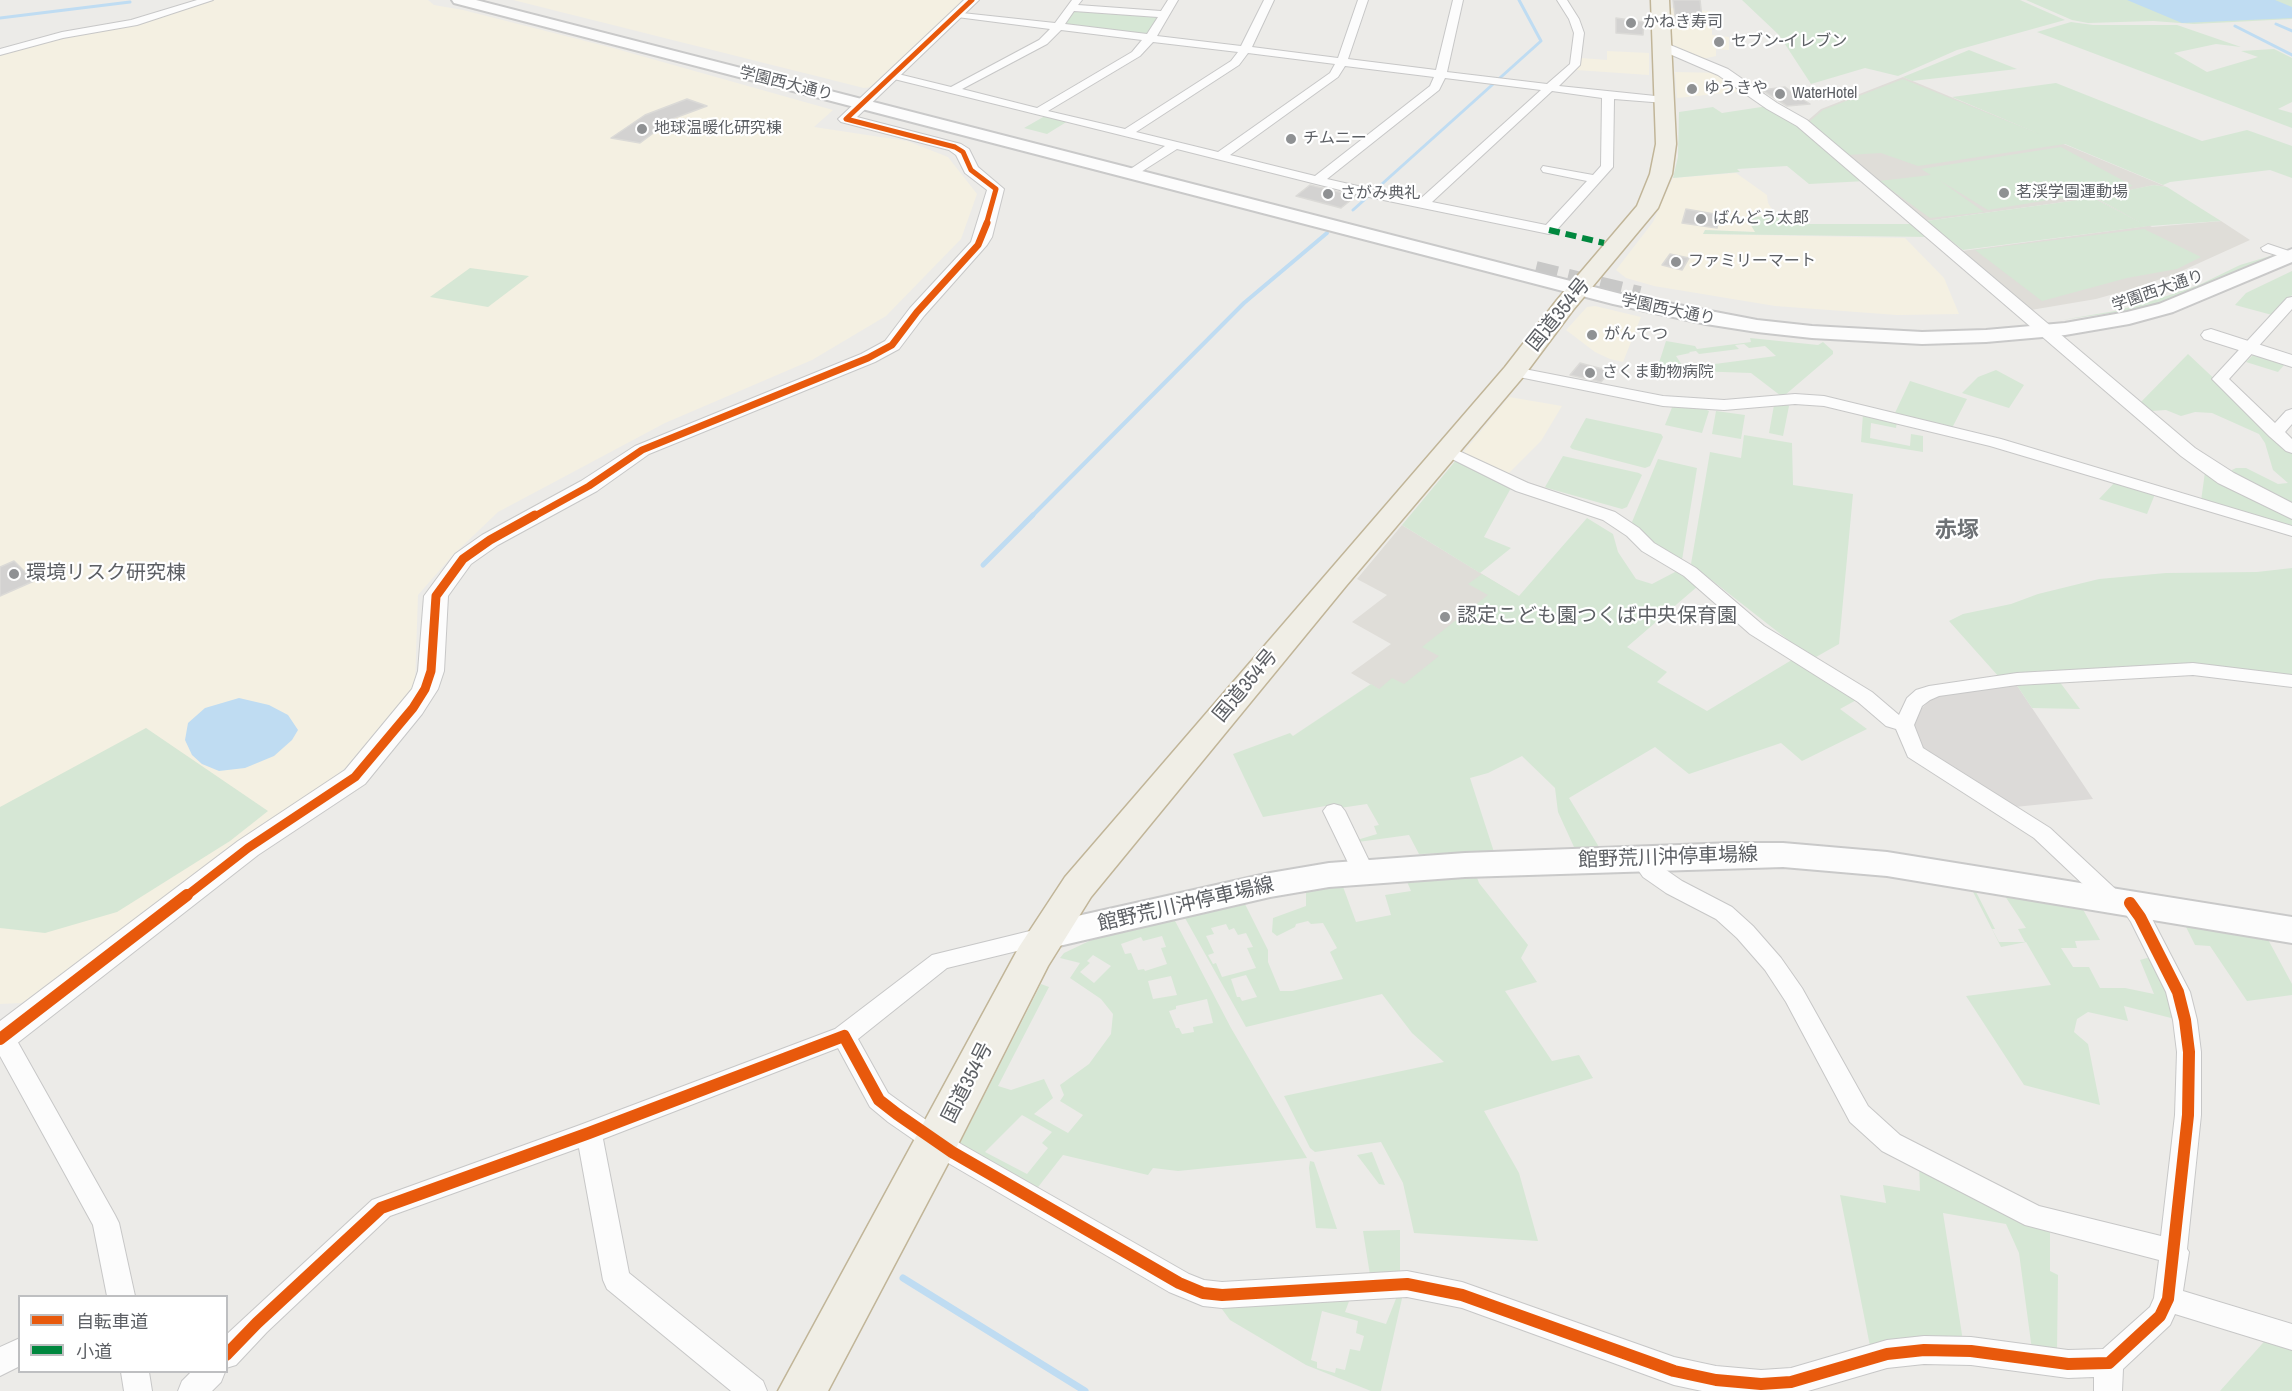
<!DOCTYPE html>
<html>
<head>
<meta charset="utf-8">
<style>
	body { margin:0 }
	#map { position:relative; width:2292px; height:1391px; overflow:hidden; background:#ecebe8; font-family:"Archivo Narrow","Noto Sans JP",sans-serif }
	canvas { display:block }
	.legend { position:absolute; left:18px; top:1295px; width:210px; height:78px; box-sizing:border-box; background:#fff; border:2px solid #bebfc1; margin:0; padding:8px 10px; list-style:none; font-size:18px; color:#5d6065 }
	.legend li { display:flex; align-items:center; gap:12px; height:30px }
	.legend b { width:30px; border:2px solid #bebfc1 }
</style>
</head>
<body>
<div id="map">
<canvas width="2292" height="1391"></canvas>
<ul class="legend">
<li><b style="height:8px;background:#e8590c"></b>自転車道</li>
<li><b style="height:8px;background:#00873e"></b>小道</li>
</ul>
</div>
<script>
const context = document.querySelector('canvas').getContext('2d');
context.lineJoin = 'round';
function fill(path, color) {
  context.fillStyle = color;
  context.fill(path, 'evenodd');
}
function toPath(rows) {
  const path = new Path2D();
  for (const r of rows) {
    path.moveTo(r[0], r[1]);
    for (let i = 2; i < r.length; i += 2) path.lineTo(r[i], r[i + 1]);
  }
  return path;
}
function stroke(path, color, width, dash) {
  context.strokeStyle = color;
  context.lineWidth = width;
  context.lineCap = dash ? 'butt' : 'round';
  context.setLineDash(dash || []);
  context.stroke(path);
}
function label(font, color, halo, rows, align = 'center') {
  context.font = font + ' "Archivo Narrow","Noto Sans JP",sans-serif';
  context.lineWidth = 4.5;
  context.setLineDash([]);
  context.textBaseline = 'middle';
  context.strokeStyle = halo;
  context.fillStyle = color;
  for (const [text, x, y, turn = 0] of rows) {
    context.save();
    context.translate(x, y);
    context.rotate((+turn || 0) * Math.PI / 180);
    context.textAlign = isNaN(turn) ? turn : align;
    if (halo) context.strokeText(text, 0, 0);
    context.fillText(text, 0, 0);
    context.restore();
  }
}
fill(toPath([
	[215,0,428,0,434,5,463,10,613,48,833,110,814,127,907,141,948,157,977,194,961,239,886,316,812,360,665,423,498,512,452,556,418,595,415,685,346,767,318,790,268,820,22,1003,0,1004,0,54,45,41,140,23],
	[513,0,963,0,873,87,864,88],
	[1670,8,1720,12,1722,28,1712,28,1712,35,1729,37,1729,50,1716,49,1716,56,1703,59,1673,47],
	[1607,51,1649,53,1649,75,1576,70,1581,58,1607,60],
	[1675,72,1722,73,1745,91,1677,98],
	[1736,173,1767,195,1768,203,1776,216,1747,217,1756,232,1705,230,1703,234,1905,238,1944,278,1959,314,1897,315,1775,306,1654,286,1626,278,1616,270,1653,222,1673,178],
	[1595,306,1641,317,1623,362,1610,359,1595,352,1566,330,1587,307],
	[1509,397,1562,406,1541,441,1506,476,1462,454]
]), '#f4f0e2');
fill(toPath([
	[2016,684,2032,708,2093,799,2015,807,1934,759,1920,744,1913,723,1916,714,1931,699,1944,694]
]), '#dcdad8');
fill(toPath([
	[1903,77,2167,187,2154,185,2095,198,2152,227,2221,221,2250,240,2175,274,2135,288,2096,299,2031,310,1962,251,2147,226,2093,198,1926,221,1806,122,1821,109],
	[1402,525,1518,596,1411,708,1351,673,1391,644,1352,622,1387,595,1357,579]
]), '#dfddd8');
fill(toPath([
	[1742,0,2020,0,2065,20,1957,50,1898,76,1865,68,1811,84,1779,35],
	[2026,0,2292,0,2292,19,2194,24,2153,21,2088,23,2072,20],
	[1076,9,1158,15,1148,35,1064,25],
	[2071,22,2093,25,2177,25,2241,47,2216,44,2174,53,2207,72,2258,57,2241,51,2274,49,2292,58,2292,102,2278,109,2292,113,2292,128,2037,32],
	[1969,50,2017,69,1912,81,1903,77],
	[1903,79,2039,134,1952,97,2056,83,2202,141,2247,130,2292,146,2292,178,2270,170,2170,182,2163,185,2065,144,1918,166,1881,153,1847,155,1809,122,1823,110],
	[1768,106,1818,141,1866,181,1809,184,1787,166,1737,169,1740,172,1673,178,1678,157,1679,112,1713,107,1722,113],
	[1045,116,1068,121,1047,134,1024,128],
	[2061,147,2133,186,1988,210,1939,180,1984,212,1930,218,1879,181,1931,175,1921,169],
	[2154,185,2167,187,2221,221,2149,226,1963,250,1926,221,2093,198,2142,223,2094,197],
	[1776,216,1784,224,1919,224,1932,237,1703,234,1705,230,1755,232,1746,217],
	[2144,229,2201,257,2177,269,2127,278,2042,301,1975,250],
	[2277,254,2281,256,2167,303,2139,309,2062,320,2115,311,2152,301,2199,285,2240,265],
	[470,268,529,276,488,307,430,297],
	[2292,271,2292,295,2272,315,2235,305,2246,293],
	[1750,338,1818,345,1823,342,1833,351,1833,354,1785,395,1781,396,1751,373,1694,371,1658,366,1666,341,1695,346,1697,349,1751,342],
	[1744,344,1749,348,1765,346,1776,356,1684,368,1676,356,1690,353,1689,352,1696,351,1699,354,1739,349,1735,345],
	[2188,354,2292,452,2292,507,2232,475,2232,470,2236,468,2246,468,2278,484,2288,483,2273,470,2265,443,2259,434,2212,413,2195,412,2181,416,2166,410,2152,411,2138,405],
	[2254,354,2285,364,2278,372,2246,362],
	[1996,370,2024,385,2009,408,1962,393,1978,377],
	[1910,381,1967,399,1952,428,1943,424,1931,422,1929,424,1894,415],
	[1787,404,1789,406,1783,436,1769,433,1774,405],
	[1673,405,1702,408,1709,411,1702,433,1665,425],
	[1716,411,1745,415,1741,439,1712,434],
	[1863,414,1897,422,1896,428,1871,423,1870,438,1910,446,1911,434,1923,436,1923,452,1861,442],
	[1586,418,1661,434,1663,437,1650,466,1645,468,1572,449,1570,447],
	[1744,435,1792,443,1793,485,1853,494,1839,644,1816,657,1792,643,1691,564,1710,452,1741,458],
	[1563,456,1639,473,1642,475,1627,507,1622,509,1547,488,1545,487],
	[1457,459,1511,488,1484,537,1511,548,1480,573,1402,525],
	[1658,459,1697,468,1682,560,1649,541,1632,522],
	[2205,472,2292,517,2292,529,2201,501],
	[2116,481,2155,494,2147,514,2099,499],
	[1587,518,1613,534,1618,552,1636,579,1652,584,1677,571,1698,586,1627,647,1667,672,1657,682,1707,711,1795,658,1860,698,1840,709,1867,729,1802,761,1781,743,1689,774,1655,747,1569,798,1599,847,1574,847,1558,812,1555,788,1522,756,1488,773,1470,778,1494,852,1419,854,1409,835,1358,842,1357,840,1377,834,1374,826,1379,825,1367,804,1333,809,1331,805,1263,817,1233,754,1290,733,1293,736,1371,684,1379,689,1392,678,1404,684,1439,656,1422,647,1488,595,1468,584,1482,574,1519,596],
	[2292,568,2292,677,2210,666,1999,677,1949,621,1963,614,2011,604,2038,594,2099,579,2166,573,2257,572],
	[2059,681,2080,709,2032,708,2016,684],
	[146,728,268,811,230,841,117,912,45,933,0,928,0,807],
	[1475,872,1479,883,1528,945,1521,958,1537,982,1505,991,1552,1061,1579,1055,1593,1078,1484,1111,1519,1173,1538,1241,1414,1233,1403,1183,1381,1142,1315,1152,1310,1148,1284,1096,1444,1062,1412,1033,1382,994,1246,1027,1185,918,1189,913,1243,900,1268,950,1268,962,1280,991,1292,991,1343,979,1330,952,1337,948,1323,923,1311,924,1308,921,1296,924,1295,927,1277,936,1272,932,1273,918,1306,906,1306,888,1342,884,1356,922,1391,915,1385,895,1411,891,1405,877],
	[1226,924,1229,930,1234,928,1238,935,1246,933,1253,947,1247,948,1256,968,1222,977,1216,963,1213,964,1208,955,1214,953,1206,936,1214,934,1211,928],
	[1246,975,1257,997,1242,1001,1240,997,1237,997,1231,979],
	[1968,882,2080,904,2100,940,2075,941,2077,948,2061,948,2073,967,2089,967,2100,988,2125,988,2154,994,2140,960,2154,956,2175,1019,2124,1006,2128,1021,2088,1012,2077,1019,2074,1032,2088,1044,2100,1105,2024,1085,1966,996,2051,985,2026,942,2001,947],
	[1975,890,2003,893,2026,928,2018,929,2025,942,1999,942,1992,929,1995,929],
	[1173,917,1231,1028,1307,1158,1178,1171,1153,1168,1148,1175,1063,1155,1035,1191,959,1145,1041,984,1049,987,998,1086,1011,1090,1044,1079,1053,1098,1034,1114,1068,1133,1083,1115,1060,1101,1064,1095,1060,1085,1089,1064,1111,1034,1113,1014,1101,999,1070,978,1080,963,1060,958,1064,953,1104,934],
	[1162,936,1166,947,1161,948,1167,964,1145,971,1144,969,1138,970,1131,953,1125,954,1121,944,1141,937,1143,941],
	[1093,955,1111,966,1094,983,1080,972,1090,963,1087,961],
	[1171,976,1177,995,1153,999,1148,981],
	[1207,999,1213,1023,1193,1027,1194,1032,1182,1034,1179,1028,1176,1028,1169,1011,1176,1009,1176,1006],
	[1022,1115,1052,1132,1042,1143,1048,1148,1027,1174,985,1152],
	[2182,919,2264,932,2292,984,2292,995,2247,1001,2210,946,2195,945],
	[1372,1152,1385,1185,1379,1184,1357,1155],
	[1310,1161,1314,1162,1337,1229,1316,1228,1309,1168],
	[1919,1164,2050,1227,2050,1271,2058,1275,2057,1351,2032,1350,2019,1253,2006,1224,1943,1213,1963,1341,1870,1346,1840,1195,1886,1203,1883,1185,1920,1191],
	[1400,1230,1400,1274,1370,1275,1363,1231],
	[1399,1291,1403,1294,1381,1391,1371,1391,1306,1365,1230,1320,1216,1301,1351,1296,1345,1312,1386,1324],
	[1322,1311,1358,1321,1356,1333,1364,1336,1360,1351,1350,1349,1345,1370,1336,1368,1335,1373,1317,1368,1317,1362,1311,1360],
	[2270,1335,2292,1344,2292,1391,2220,1391]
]), '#d6e7d5');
fill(toPath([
	[2127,0,2275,0,2292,7,2292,18,2182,23],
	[239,698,269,705,288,715,298,730,292,740,274,756,245,768,219,771,202,764,192,755,185,740,188,723,205,708]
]), '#bfdcf2');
stroke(toPath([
	[0,18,130,2],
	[2276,24,2292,31],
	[2235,26,2292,55],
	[1353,210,1541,41,1519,0]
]), '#bfdcf2', 3);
stroke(toPath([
	[1031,517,1244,303,1327,233]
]), '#bfdcf2', 4);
stroke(toPath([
	[983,565,1033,515]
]), '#bfdcf2', 5);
stroke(toPath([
	[903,1278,1085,1391]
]), '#bfdcf2', 7);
const building = toPath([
	[1673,0,1700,0,1703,26,1676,24,1673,0],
	[1616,18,1644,22,1643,35,1616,33,1616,18],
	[1785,87,1789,90,1810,104,1787,106,1762,90,1785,87],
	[687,99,707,106,672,119,640,143,611,138,645,115,687,99],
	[1310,185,1356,196,1341,208,1296,196,1310,185],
	[1686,209,1720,215,1717,228,1682,223,1686,209],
	[1670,254,1689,258,1682,270,1662,265,1670,254],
	[1580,363,1610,371,1601,382,1570,375,1580,363],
	[14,561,34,581,0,596,0,567,14,561]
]);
fill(building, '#d3d2d1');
stroke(building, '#dbdad7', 1.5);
stroke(toPath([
	[1535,272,1639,297]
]), '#c8c8c7', 22, [22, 11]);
const minor = toPath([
	[197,0,213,0,137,25,63,38,0,55,0,49,62,32,131,20,197,0],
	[1072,0,1082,0,1078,5,1161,11,1168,0,1178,0,1157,36,1241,46,1264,0,1274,0,1252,47,1338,58,1358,0,1368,0,1348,59,1436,70,1453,0,1463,0,1447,72,1547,84,1570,64,1574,33,1569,19,1557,0,1567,0,1579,19,1584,33,1580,65,1559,86,1665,97,1671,100,1665,103,1614,99,1613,167,1554,233,1549,234,1364,196,1177,149,1133,177,1127,173,1129,170,1165,146,890,78,888,76,894,73,951,87,1039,40,1050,29,957,17,953,16,953,12,1055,23,1072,0],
	[1074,11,1158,17,1147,34,1065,24,1074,11],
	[1061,30,1142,40,1132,52,1037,108,962,89,1047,44,1061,30],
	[1153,42,1238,52,1231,61,1125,129,1048,111,1140,56,1153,42],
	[1248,53,1335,64,1330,73,1218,152,1136,132,1239,65,1248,53],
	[1345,66,1434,77,1430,86,1315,176,1230,155,1338,77,1345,66],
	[1445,78,1541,90,1419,200,1327,179,1439,90,1445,78],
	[1552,91,1602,98,1601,166,1593,175,1543,166,1541,169,1543,172,1587,181,1546,225,1432,202,1552,91],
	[2268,244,2292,252,2292,260,2263,251,2261,248,2268,244],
	[2292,297,2292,309,2229,379,2275,423,2286,411,2292,409,2292,424,2285,432,2292,439,2292,453,2286,451,2269,436,2212,379,2287,298,2292,297],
	[1514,367,1663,396,1724,400,1795,394,1824,396,2001,439,2292,526,2292,536,1990,446,1824,406,1795,404,1724,410,1663,406,1509,375,1506,372,1509,369,1514,367],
	[1446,445,1528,483,1615,512,1639,528,1654,543,1696,568,1764,626,1872,692,1899,715,1907,698,1916,690,1929,686,2017,673,2193,663,2292,675,2292,687,2193,675,2017,685,1939,696,1930,700,1922,706,1914,725,1923,748,2050,828,2124,897,2130,895,2138,897,2148,911,2190,992,2197,1020,2201,1052,2201,1115,2187,1249,2189,1252,2183,1291,2292,1324,2292,1350,2175,1314,2170,1325,2123,1369,2122,1391,2094,1391,2094,1377,2068,1378,1971,1365,1924,1364,1887,1368,1808,1391,1702,1391,1674,1385,1462,1308,1407,1297,1222,1308,1203,1306,1169,1292,943,1160,888,1122,870,1107,838,1048,603,1139,629,1273,763,1381,767,1391,731,1391,607,1289,603,1280,579,1148,390,1216,267,1332,236,1365,226,1368,226,1335,372,1200,580,1125,835,1029,932,955,1046,927,1054,930,1057,936,1054,942,947,968,858,1039,888,1093,906,1106,961,1144,1189,1274,1204,1280,1222,1282,1407,1271,1462,1282,1674,1357,1716,1366,1761,1370,1791,1368,1887,1340,1924,1336,1971,1337,2068,1350,2103,1349,2150,1307,2154,1298,2159,1260,2025,1225,1882,1151,1850,1122,1786,1002,1765,970,1737,938,1716,919,1666,893,1643,877,1630,858,1633,852,1641,850,1649,852,1659,865,1682,881,1732,907,1753,926,1781,958,1802,988,1868,1106,1900,1135,2039,1206,2161,1236,2175,1115,2177,1052,2173,1020,2166,992,2131,922,2121,907,2115,909,2107,907,2034,838,1908,757,1896,729,1886,726,1858,702,1750,634,1684,576,1642,551,1627,536,1603,520,1516,491,1440,453,1438,450,1446,445],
	[1334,804,1341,806,1345,811,1374,871,1371,877,1363,879,1355,877,1352,871,1323,811,1327,806,1334,804],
	[2,1027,11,1030,115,1215,119,1223,135,1296,107,1296,93,1225,0,1056,0,1028,2,1027],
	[20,1338,20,1366,0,1376,0,1347,20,1338],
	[121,1372,149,1372,152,1391,124,1391,121,1372],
	[191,1372,225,1372,221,1382,212,1391,178,1391,182,1381,191,1372]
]);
const tertiary = toPath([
	[964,0,979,0,857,117,961,144,969,149,978,167,1004,189,992,237,987,245,924,316,899,349,875,362,649,454,597,491,498,545,471,564,448,596,444,671,438,689,422,714,365,784,258,855,11,1048,0,1052,0,1021,238,841,345,770,412,689,418,671,424,596,455,554,482,535,581,481,635,446,861,354,885,341,910,308,971,242,987,190,965,173,956,155,949,150,841,122,838,119,964,0],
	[1663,42,1728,69,1777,103,1807,120,2195,448,2234,473,2292,503,2292,519,2218,483,2181,456,1797,126,1767,109,1718,75,1658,49,1656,46,1663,42],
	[2211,329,2292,355,2292,367,2204,339,2201,335,2204,331,2211,329]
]);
const secondary = toPath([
	[452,0,476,0,1621,294,1757,320,1812,326,1922,332,1986,330,2065,323,2127,312,2159,304,2292,249,2292,262,2173,312,2129,324,2065,335,1986,342,1922,344,1812,338,1757,332,1706,324,1613,304,454,3,452,0],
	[1733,843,1783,843,1887,852,2292,917,2292,943,1887,876,1783,867,1465,877,1329,887,1270,897,1046,949,1034,945,1029,936,1034,927,1046,923,1270,873,1329,863,1465,853,1733,843]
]);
const trunk = toPath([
	[1651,0,1669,0,1676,144,1672,174,1658,208,1573,310,1523,377,1346,586,1091,897,1048,966,953,1154,828,1391,778,1391,1019,947,1065,877,1505,367,1557,300,1637,206,1650,174,1656,144,1651,0]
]);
stroke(minor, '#c7c7c7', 2);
stroke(tertiary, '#c7c7c7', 2);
stroke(secondary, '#c9c9c9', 4);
stroke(trunk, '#c1b598', 3);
fill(minor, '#fcfcfc');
fill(tertiary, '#fcfcfc');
fill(secondary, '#fcfcfc');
fill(trunk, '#f0eee6');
stroke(toPath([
	[1549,230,1604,243]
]), '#00873e', 6, [11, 6]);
stroke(toPath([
	[972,0,846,119,955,147,963,152,971,170,996,189,986,225]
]), '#e8590c', 5);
stroke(toPath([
	[533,517,589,486,642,450,868,358,892,345,917,312,978,245,987,223]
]), '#e8590c', 7);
stroke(toPath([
	[185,897,248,848,355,777,413,708,425,689,431,671,436,596,463,559,490,540,535,515]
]), '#e8590c', 9);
stroke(toPath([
	[0,1039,187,895],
	[226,1355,257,1323,381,1208,589,1133,844,1036,879,1100,897,1114,952,1152,1179,1283,1203,1293,1222,1295,1407,1284,1462,1295,1674,1371,1716,1380,1761,1384,1791,1382,1887,1354,1924,1350,1971,1351,2068,1364,2109,1363,2160,1316,2168,1299,2188,1115,2189,1052,2185,1020,2178,992,2140,917,2130,903]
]), '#e8590c', 12);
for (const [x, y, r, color] of [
	[1631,23,6,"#8f9193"],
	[1719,42,6,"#8f9193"],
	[1692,89,6,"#8f9193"],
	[1780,94,6,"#8f9193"],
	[642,129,6,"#8f9193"],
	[1291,139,6,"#8f9193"],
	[2004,193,6,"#8f9193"],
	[1328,194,6,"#8f9193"],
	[1701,219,6,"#8f9193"],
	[1676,262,6,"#8f9193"],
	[1592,335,6,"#8f9193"],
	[1590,373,6,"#8f9193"],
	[14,574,6,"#8f9193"],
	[1445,617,6,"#8f9193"]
]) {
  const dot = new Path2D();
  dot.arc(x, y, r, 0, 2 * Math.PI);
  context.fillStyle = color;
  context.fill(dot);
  stroke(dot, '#fff', 2);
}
label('16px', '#5d6065', '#fff', [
	["かねき寿司",1643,23],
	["セブン-イレブン",1731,42],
	["ゆうきや",1704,89],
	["WaterHotel",1792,94],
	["地球温暖化研究棟",654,129],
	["チムニー",1303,139],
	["茗渓学園運動場",2016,193],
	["さがみ典礼",1340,194],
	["ばんどう太郎",1713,219],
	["ファミリーマート",1688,262],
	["がんてつ",1604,335],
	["さくま動物病院",1602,373]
], 'left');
label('16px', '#5d6065', '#fff', [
	["学園西大通り",786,84,14],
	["学園西大通り",2158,291,-19],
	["学園西大通り",1668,310,12]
]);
label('20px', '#5d6065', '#fff', [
	["国道354号",1559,315,-51],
	["国道354号",1246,686,-50],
	["館野荒川沖停車場線",1668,858,-2],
	["館野荒川沖停車場線",1186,905,-13],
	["国道354号",968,1083,-63]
]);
label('20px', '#5d6065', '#fff', [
	["環境リスク研究棟",26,574],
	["認定こども園つくば中央保育園",1457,617]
], 'left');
label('bold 22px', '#6e7276', '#fff', [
	["赤塚",1957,531]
]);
</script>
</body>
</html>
